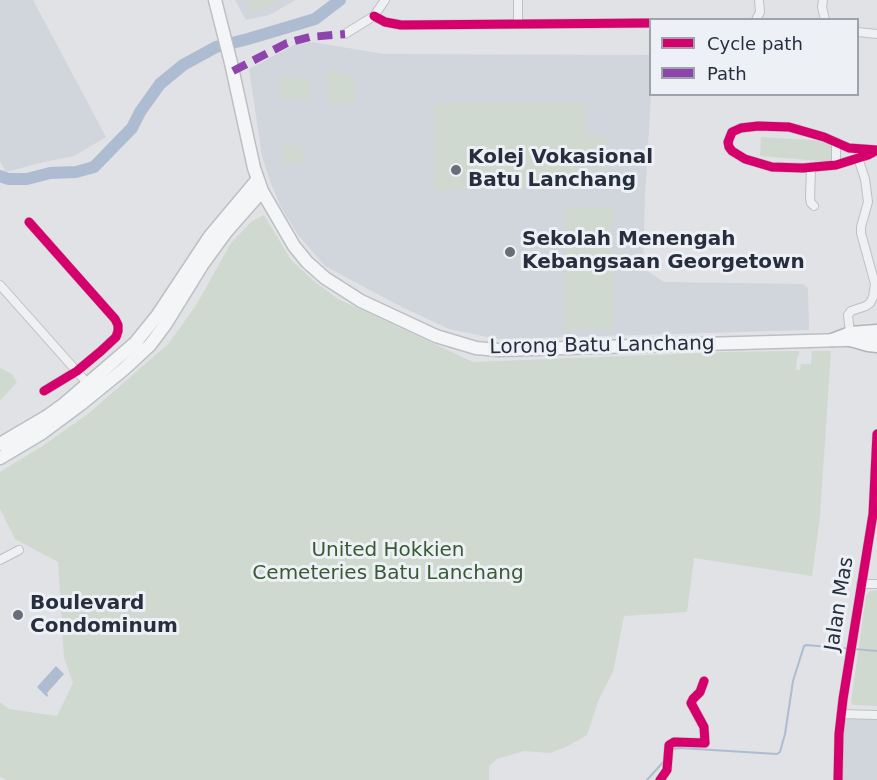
<!DOCTYPE html>
<html>
<head>
<meta charset="utf-8">
<style>
	body { margin:0 }
	#map { position:relative; width:877px; height:780px; overflow:hidden; background:#e0e2e5; font-family:"DejaVu Sans",sans-serif }
	canvas { display:block }
	.legend { position:absolute; left:649px; top:18px; width:210px; height:78px; box-sizing:border-box; background:#edf0f5; border:2px solid #9ea2ac; margin:0; padding:8px 10px; list-style:none; font-size:18px; color:#272e3e }
	.legend li { display:flex; align-items:center; gap:12px; height:30px }
	.legend b { width:30px; border:2px solid #9ea2ac }
</style>
</head>
<body>
<div id="map">
<canvas width="877" height="780"></canvas>
<ul class="legend">
<li><b style="height:8px;background:#d6006c"></b>Cycle path</li>
<li><b style="height:8px;background:#8e44ad"></b>Path</li>
</ul>
</div>
<script>
const context = document.querySelector('canvas').getContext('2d');
context.lineJoin = 'round';
function fill(path, color) {
  context.fillStyle = color;
  context.fill(path, 'evenodd');
}
function toPath(rows) {
  const path = new Path2D();
  for (const r of rows) {
    path.moveTo(r[0], r[1]);
    for (let i = 2; i < r.length; i += 2) path.lineTo(r[i], r[i + 1]);
  }
  return path;
}
function stroke(path, color, width, dash) {
  context.strokeStyle = color;
  context.lineWidth = width;
  context.lineCap = dash ? 'butt' : 'round';
  context.setLineDash(dash || []);
  context.stroke(path);
}
function label(font, color, halo, rows, align = 'center') {
  context.font = font + ' "DejaVu Sans",sans-serif';
  context.lineWidth = 6;
  context.setLineDash([]);
  context.textBaseline = 'middle';
  context.strokeStyle = halo;
  context.fillStyle = color;
  for (const [text, x, y, turn = 0] of rows) {
    context.save();
    context.translate(x, y);
    context.rotate((+turn || 0) * Math.PI / 180);
    context.textAlign = isNaN(turn) ? turn : align;
    if (halo) context.strokeText(text, 0, 0);
    context.fillText(text, 0, 0);
    context.restore();
  }
}
fill(toPath([
	[0,0,33,0,106,137,74,156,48,161,6,172,0,161],
	[235,0,296,0,269,15,246,20],
	[312,42,384,54,650,55,651,95,645,196,643,268,664,282,803,284,808,288,809,330,497,339,449,329,402,307,325,266,298,235,281,207,271,184,262,156,249,69,294,45],
	[841,714,877,715,877,780,838,780]
]), '#d1d5dc');
fill(toPath([
	[246,0,280,0,252,13],
	[328,70,355,77,356,104,328,104],
	[279,77,310,78,309,99,279,99],
	[585,102,585,136,606,136,606,169,581,169,581,188,434,190,434,103],
	[761,137,827,141,833,145,832,162,760,156],
	[282,145,303,145,303,163,282,163],
	[564,208,613,208,614,329,564,330],
	[264,215,291,260,314,281,338,299,473,362,725,352,799,351,799,356,797,357,796,369,800,370,801,364,811,364,812,351,831,351,820,516,812,576,694,558,687,612,624,616,613,672,599,699,587,735,568,746,550,753,524,751,497,759,489,766,489,780,7,780,0,777,0,702,9,709,57,716,73,683,64,658,58,562,15,539,0,509,0,472,41,447,88,414,168,344,195,307,231,243,252,221],
	[0,368,12,374,17,382,0,401],
	[877,590,877,706,853,705,851,702,866,596,870,591]
]), '#d0d9d0');
fill(toPath([
	[56,666,64,674,47,693,48,695,47,697,37,687]
]), '#adbcd1');
stroke(toPath([
	[670,753,673,749,680,748,777,754,780,752,785,734,793,681,804,646,806,645,877,651],
	[647,780,665,760]
]), '#adbcd1', 2);
stroke(toPath([
	[0,176,8,179,27,179,50,173,76,172,94,167,132,128,140,112,160,84,183,65,216,47,248,39,315,19,340,0]
]), '#adbcd1', 12);
const minor = toPath([
	[518,0,518,24],
	[823,0,822,7,825,20],
	[374,16,385,22,401,25,650,23],
	[756,20,760,12,759,0],
	[858,32,877,34],
	[345,34,374,16,385,0],
	[758,126,789,127,824,137,849,148,877,150,868,155,836,165,803,168,772,167,745,159,732,151,729,147,728,142,732,132,741,128,758,126],
	[836,165,836,142],
	[811,168,810,198,811,203,814,206],
	[29,222,115,319,118,325,118,331,116,337,101,351,77,371,44,391],
	[0,285,88,384],
	[850,333,848,315,851,311,866,306,870,303,873,297,875,284,861,233,861,227,868,202,865,179,858,158],
	[0,560,19,550],
	[861,584,877,584],
	[841,714,877,715],
	[660,780,667,770,669,745,674,742,705,743,704,727,691,703,693,699,700,692,704,681],
	[838,780,839,734,843,699,873,514,877,434]
]);
const primary = toPath([
	[215,0,231,63,254,168,262,191,294,246,307,262,325,278,361,301,436,336,476,348,498,350,877,339],
	[0,444,46,417,64,404,135,343,157,316,210,236,257,180],
	[0,458,42,433,81,404,124,369,150,345,165,325,202,265,226,232,262,191]
]);
const trunk = toPath([
	[847,339,868,345,877,346],
	[832,340,850,333,877,331]
]);
stroke(minor, '#bec0c3', 10);
stroke(primary, '#bcbfc3', 15);
stroke(trunk, '#b2b5ba', 15);
stroke(minor, '#eff0f2', 8);
stroke(primary, '#f4f5f6', 12);
stroke(trunk, '#f4f5f6', 12);
stroke(toPath([
	[233,71,287,43,310,37,345,34]
]), '#8e44ad', 8, [15, 8]);
stroke(toPath([
	[374,16,385,22,401,25,650,23],
	[758,126,789,127,824,137,849,148,877,150,868,155,836,165,803,168,772,167,745,159,732,151,729,147,728,142,732,132,741,128,758,126],
	[29,222,115,319,118,325,118,331,116,337,101,351,77,371,44,391],
	[660,780,667,770,669,745,674,742,705,743,704,727,691,703,693,699,700,692,704,681],
	[838,780,839,734,843,699,873,514,877,434]
]), '#d6006c', 9);
for (const [x, y, r, color] of [
	[456,170,6,"#686d78"],
	[510,252,6,"#686d78"],
	[18,615,6,"#686d78"]
]) {
  const dot = new Path2D();
  dot.arc(x, y, r, 0, 2 * Math.PI);
  context.fillStyle = color;
  context.fill(dot);
  stroke(dot, '#edf0f5', 2);
}
label('bold 20px', '#272e3e', '#edf0f5', [
	["Kolej Vokasional",468,158],
	["Batu Lanchang",468,181],
	["Sekolah Menengah",522,240],
	["Kebangsaan Georgetown",522,263],
	["Boulevard",30,604],
	["Condominum",30,627]
], 'left');
label('20px', '#272e3e', '#edf0f5', [
	["Lorong Batu Lanchang",602,346,-1],
	["Jalan Mas",840,604,-81]
]);
label('20px', '#395a34', '#edf0f5', [
	["United Hokkien",388,551],
	["Cemeteries Batu Lanchang",388,574]
]);
</script>
</body>
</html>
